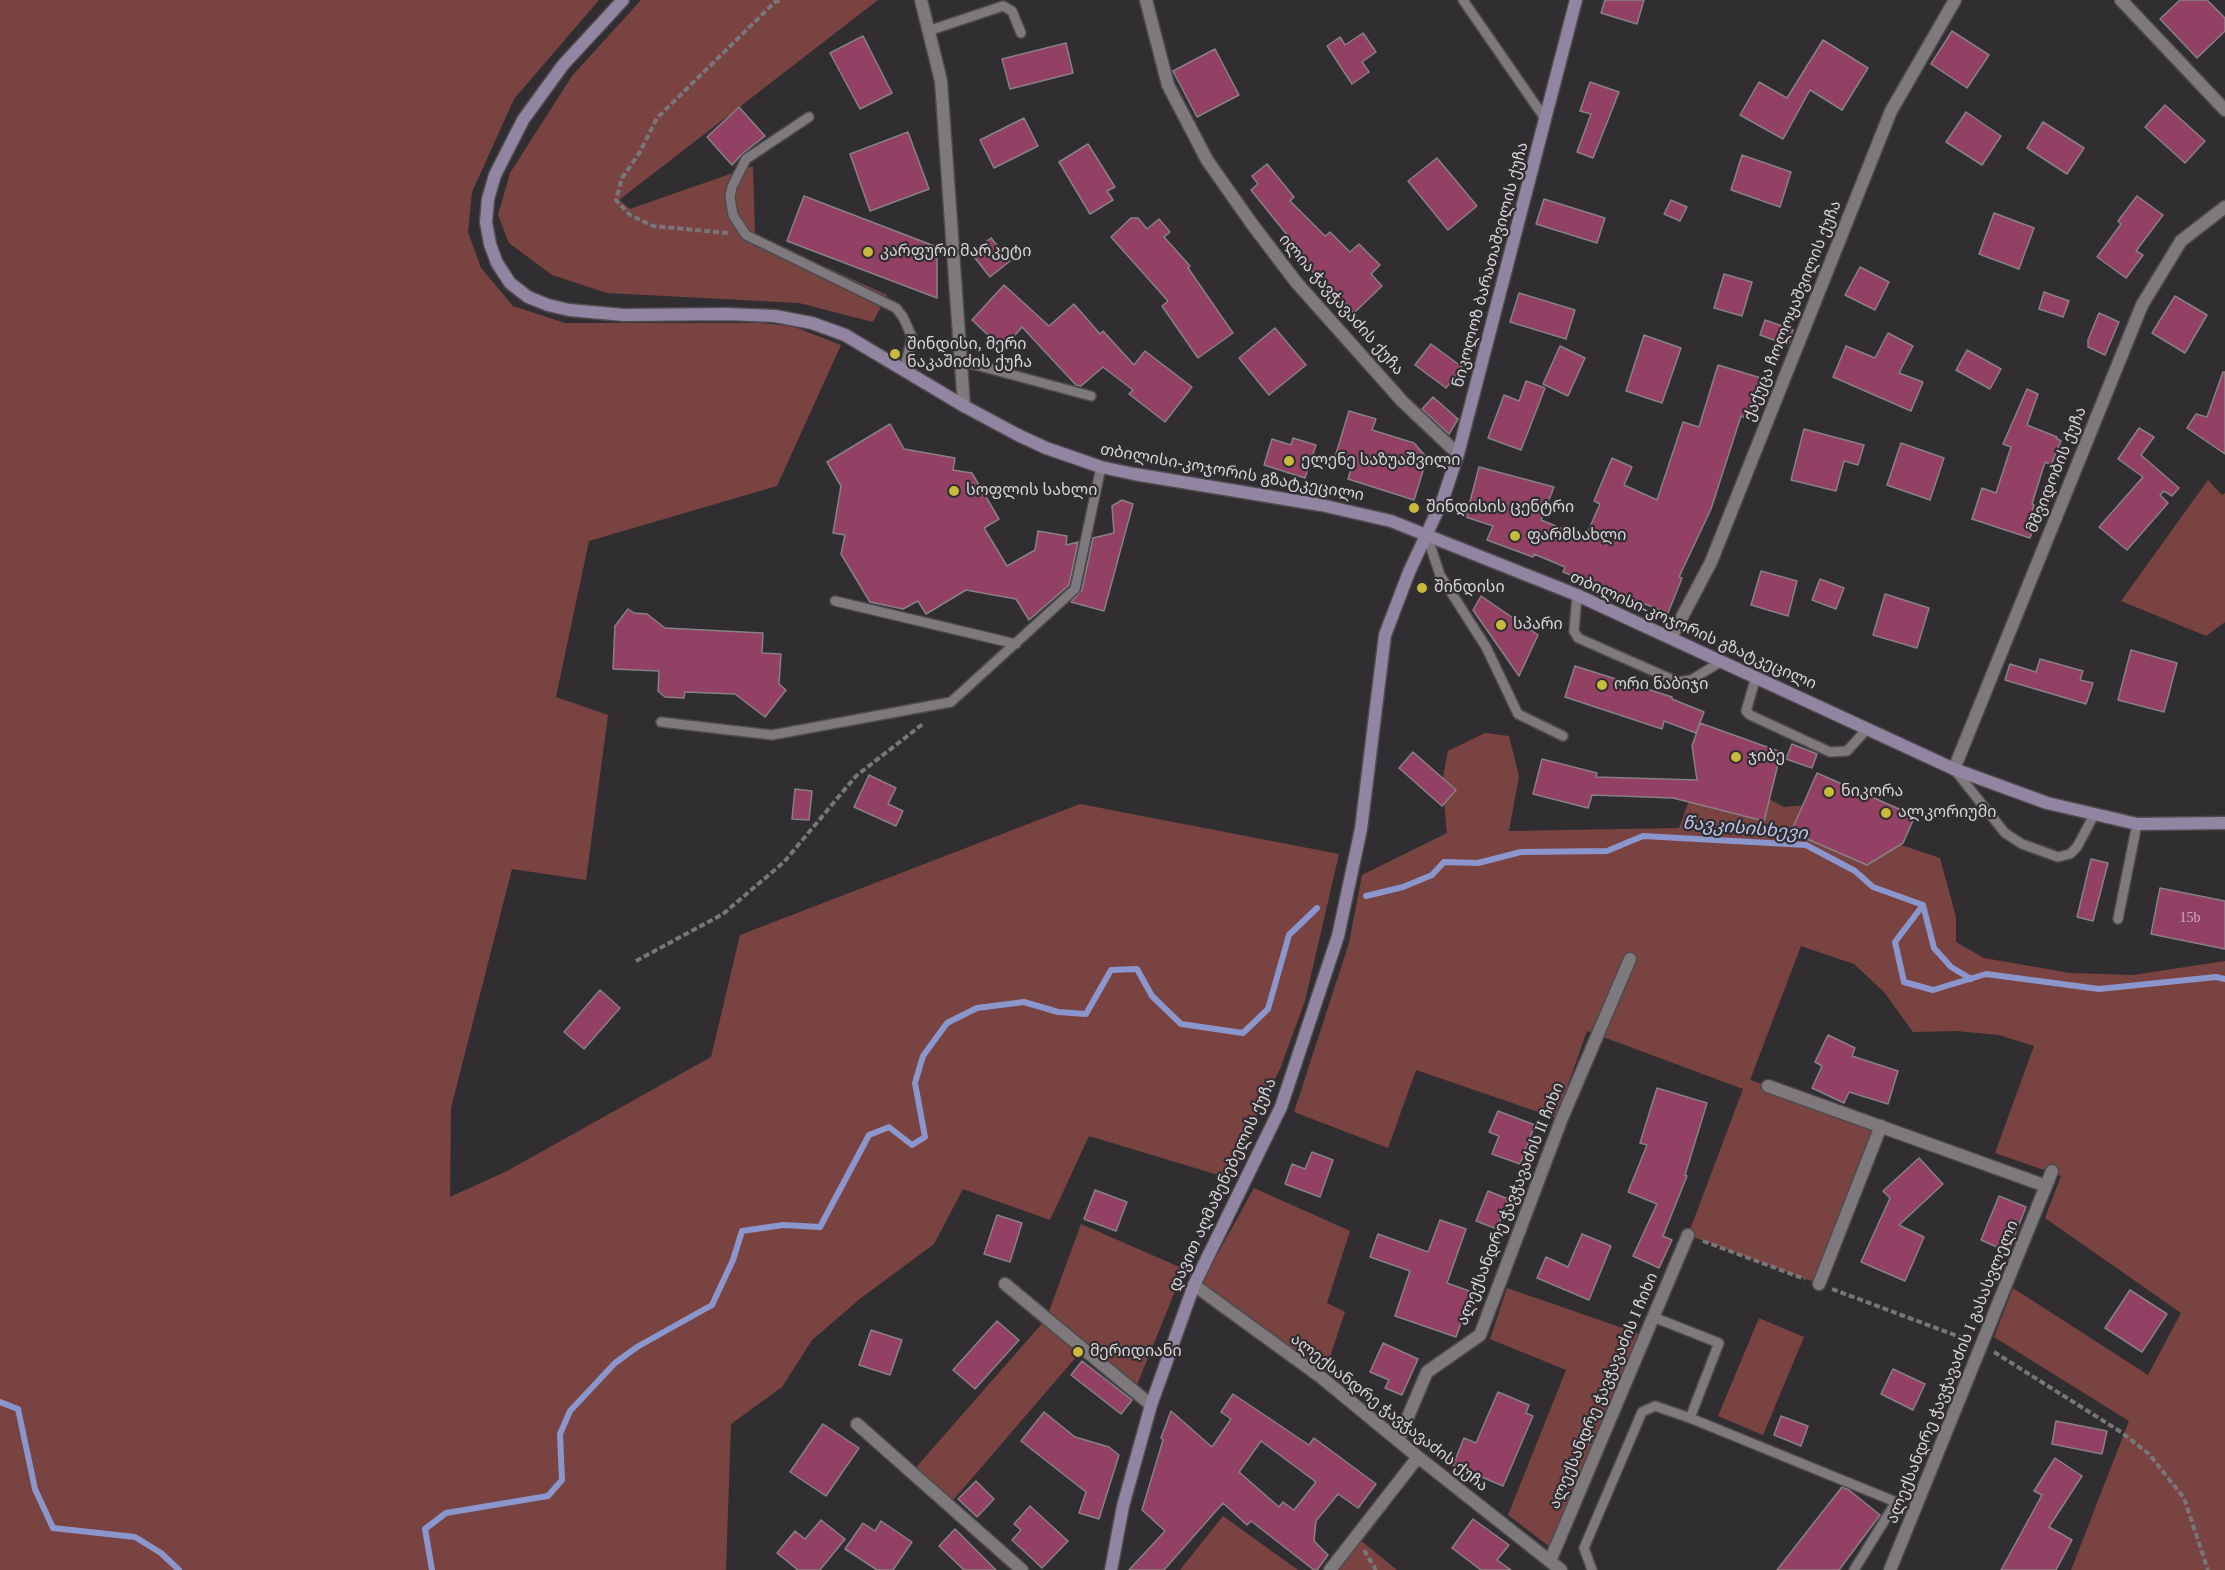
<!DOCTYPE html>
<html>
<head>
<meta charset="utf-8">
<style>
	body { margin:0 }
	canvas { display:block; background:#312e31 }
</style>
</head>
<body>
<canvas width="2225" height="1570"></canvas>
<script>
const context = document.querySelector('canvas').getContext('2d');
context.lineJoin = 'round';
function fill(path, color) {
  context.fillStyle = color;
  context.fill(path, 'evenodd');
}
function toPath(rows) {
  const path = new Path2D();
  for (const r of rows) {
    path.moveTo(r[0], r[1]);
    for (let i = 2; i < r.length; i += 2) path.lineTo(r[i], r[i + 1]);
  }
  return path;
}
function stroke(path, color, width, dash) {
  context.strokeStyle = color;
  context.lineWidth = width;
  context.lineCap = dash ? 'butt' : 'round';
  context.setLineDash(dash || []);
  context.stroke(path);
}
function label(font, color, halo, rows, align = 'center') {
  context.font = font + ' "Times New Roman","Noto Sans Georgian",serif';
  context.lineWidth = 4.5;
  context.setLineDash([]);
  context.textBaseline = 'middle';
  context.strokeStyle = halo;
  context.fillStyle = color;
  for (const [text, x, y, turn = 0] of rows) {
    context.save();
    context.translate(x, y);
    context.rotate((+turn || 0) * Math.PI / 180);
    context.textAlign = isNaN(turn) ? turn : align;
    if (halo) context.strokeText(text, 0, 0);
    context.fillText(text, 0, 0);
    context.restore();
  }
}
fill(toPath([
	[0,0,599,0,514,99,472,192,468,232,481,268,513,306,565,323,760,323,792,326,841,345,777,486,589,541,556,697,608,715,586,880,512,869,451,1108,450,1197,507,1171,711,1057,740,935,1080,804,1339,854,1305,1001,1280,1069,1225,1177,1089,1136,1050,1220,963,1189,934,1244,861,1298,812,1340,782,1387,731,1424,726,1570,0,1570],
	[641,0,878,0,619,200,630,209,753,166,755,235,887,295,873,322,799,303,607,293,552,275,509,243,498,215,510,173,572,76],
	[2208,480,2222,495,2225,493,2225,622,2206,636,2121,601],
	[1485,733,1509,736,1519,776,1509,831,1679,828,1690,798,1761,795,1784,807,1808,805,1886,840,1940,858,1956,917,1956,942,1984,958,2070,973,2133,975,2225,961,2225,1570,2071,1570,2129,1421,1994,1337,2013,1288,2148,1375,2181,1313,2045,1218,2061,1176,1995,1153,2034,1046,1999,1035,1956,1031,1913,1032,1884,992,1854,964,1801,946,1750,1080,1881,1126,1819,1284,1688,1235,1743,1089,1587,1031,1556,1118,1416,1070,1388,1148,1294,1112,1349,943,1362,875,1447,833,1442,782,1448,751],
	[1254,1188,1350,1231,1327,1303,1345,1312,1325,1372,1201,1284],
	[1081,1224,1184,1269,1137,1385,1048,1314],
	[1507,1288,1640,1334,1550,1547,1508,1515,1566,1370,1490,1339],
	[1759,1318,1804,1337,1763,1435,1718,1416],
	[1046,1319,1083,1349,949,1505,912,1472],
	[1223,1516,1298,1570,1180,1570],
	[1359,1539,1397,1570,1336,1570]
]), '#794341');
stroke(toPath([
	[1366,896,1403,887,1432,875,1444,862,1478,863,1521,852,1607,851,1643,836,1806,845,1855,871,1873,887,1923,905,1895,942,1904,982,1933,990,1986,974,2099,989,2216,977,2225,979],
	[1923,905,1934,948,1951,967,1971,979],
	[0,1402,18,1409,35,1489,53,1528,135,1537,161,1553,179,1570],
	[432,1570,425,1529,446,1513,548,1496,562,1480,560,1434,570,1411,615,1363,637,1347,712,1305,733,1260,742,1231,783,1225,820,1227,869,1135,889,1127,912,1145,925,1137,915,1083,923,1056,947,1023,977,1008,1024,1002,1058,1012,1086,1014,1111,970,1137,969,1152,996,1181,1024,1243,1033,1268,1009,1289,935,1317,908]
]), '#8b96cc', 6);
const building = toPath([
	[1605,0,1644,0,1637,24,1601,13,1605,0],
	[2180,0,2207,0,2225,18,2225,31,2197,58,2160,19,2180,0],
	[1952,31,1989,55,1967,88,1931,64,1952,31],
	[1363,33,1376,52,1362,62,1369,72,1352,84,1327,46,1340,37,1345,45,1363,33],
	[863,36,892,93,860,109,830,53,863,36],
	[1823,40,1868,68,1842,110,1810,90,1783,139,1740,115,1759,82,1787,98,1823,40],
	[1066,43,1073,73,1010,89,1002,59,1066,43],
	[1215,49,1239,95,1197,117,1173,71,1215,49],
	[1590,82,1619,92,1593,158,1577,152,1591,114,1580,111,1590,82],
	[2165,105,2205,141,2185,163,2145,127,2165,105],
	[739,107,765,136,742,154,732,165,707,137,739,107],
	[1966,112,2001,136,1982,165,1946,142,1966,112],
	[1024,118,1038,146,994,168,980,140,1024,118],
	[2043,122,2084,148,2067,174,2027,148,2043,122],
	[908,132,929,189,870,211,850,154,908,132],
	[1088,144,1115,187,1107,191,1113,200,1090,214,1059,162,1088,144],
	[1742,155,1791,172,1780,207,1731,190,1742,155],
	[1437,158,1477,206,1448,230,1408,181,1437,158],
	[1267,164,1294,197,1290,201,1325,236,1330,232,1350,252,1359,244,1380,265,1371,274,1382,286,1354,313,1283,242,1288,236,1251,190,1258,184,1252,176,1267,164],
	[804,196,937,247,937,298,787,241,804,196],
	[2137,196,2163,215,2136,251,2143,255,2126,278,2097,257,2121,224,2118,221,2137,196],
	[1544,199,1605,218,1597,243,1536,224,1544,199],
	[1671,200,1687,207,1680,221,1664,214,1671,200],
	[1994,213,2034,228,2019,269,1979,254,1994,213],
	[1131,218,1138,218,1147,229,1159,219,1170,232,1164,237,1190,266,1188,268,1233,333,1198,358,1162,306,1168,301,1111,237,1131,218],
	[991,238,1010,261,990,277,971,253,991,238],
	[1860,267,1889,282,1875,310,1845,295,1860,267],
	[1724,274,1752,282,1742,316,1714,308,1724,274],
	[1004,285,1049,326,1074,304,1100,334,1103,331,1134,365,1145,351,1192,387,1165,422,1129,394,1133,390,1103,367,1081,386,1076,385,1022,327,1003,349,972,320,1004,285],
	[2044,292,2069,301,2063,317,2039,309,2044,292],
	[1519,293,1575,310,1566,339,1510,322,1519,293],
	[2175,296,2207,315,2185,353,2152,333,2175,296],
	[2099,313,2119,322,2105,355,2088,347,2088,340,2099,313],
	[1765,320,1793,330,1788,345,1760,335,1765,320],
	[1275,328,1306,365,1269,395,1239,358,1275,328],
	[1888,333,1913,346,1899,373,1923,382,1911,411,1833,377,1846,346,1875,358,1888,333],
	[1644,335,1681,348,1662,403,1626,391,1644,335],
	[1431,344,1462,367,1446,388,1415,365,1431,344],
	[1560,346,1585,358,1568,396,1543,384,1560,346],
	[1967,350,2001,369,1990,389,1956,370,1967,350],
	[1718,365,1761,378,1749,419,1741,416,1711,509,1679,577,1682,578,1668,613,1563,572,1565,567,1534,554,1533,557,1487,540,1493,526,1466,517,1479,467,1554,487,1541,520,1585,538,1600,504,1594,501,1612,458,1632,467,1624,485,1657,500,1683,422,1699,427,1718,365],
	[2223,372,2225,372,2225,454,2187,428,2196,414,2207,417,2223,372],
	[1526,381,1545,388,1521,450,1488,438,1504,395,1519,401,1526,381],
	[2027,389,2038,394,2027,425,2057,437,2056,438,2061,441,2051,465,2045,462,2032,504,2034,505,2032,512,2038,514,2030,538,1972,519,1982,488,1996,493,2011,447,2003,444,2027,389],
	[1433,397,1458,419,1449,434,1422,409,1433,397],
	[1349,411,1376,419,1372,430,1414,443,1427,458,1414,500,1348,479,1353,463,1335,457,1349,411],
	[890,424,904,449,955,458,953,470,972,473,999,519,984,528,1007,566,1035,550,1038,531,1067,536,1066,545,1078,542,1069,585,1029,620,1016,599,966,590,926,614,918,601,903,609,870,602,841,554,845,535,833,533,841,486,827,462,890,424],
	[2139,428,2154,437,2141,455,2179,488,2172,496,2164,491,2160,495,2168,503,2127,550,2099,527,2143,477,2118,459,2139,428],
	[1804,429,1864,445,1858,465,1844,461,1836,491,1791,480,1804,429],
	[1293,438,1316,445,1305,478,1264,465,1272,439,1291,445,1293,438],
	[1901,443,1944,458,1930,500,1887,485,1901,443],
	[1122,500,1133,504,1104,611,1071,602,1082,590,1093,538,1114,533,1112,506,1122,500],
	[1761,571,1797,581,1788,616,1751,605,1761,571],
	[1820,579,1844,588,1836,609,1812,600,1820,579],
	[1885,594,1929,608,1917,648,1873,635,1885,594],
	[1481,596,1538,635,1519,676,1473,610,1481,596],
	[628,609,634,613,647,614,665,628,763,633,762,653,781,654,779,684,786,690,765,717,735,694,685,692,684,698,665,697,658,691,659,671,613,669,615,626,628,609],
	[2131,650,2177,663,2164,712,2118,700,2131,650],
	[2040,659,2083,671,2080,680,2093,683,2086,704,2005,680,2010,664,2036,672,2040,659],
	[1575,666,1672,697,1672,699,1704,712,1696,733,1664,721,1662,729,1565,697,1575,666],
	[1700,723,1781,752,1764,821,1673,798,1592,795,1588,808,1533,794,1542,759,1597,773,1596,777,1697,780,1692,746,1700,723],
	[1792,744,1817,754,1812,768,1786,759,1792,744],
	[1413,752,1456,790,1442,806,1399,768,1413,752],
	[1817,773,1915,816,1903,843,1867,865,1791,832,1817,773],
	[869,775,896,788,888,804,903,811,896,826,854,807,869,775],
	[795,789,812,791,809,820,792,819,795,789],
	[2091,859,2108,863,2093,921,2077,917,2091,859],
	[2160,888,2225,901,2225,949,2151,934,2160,888],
	[600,990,620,1008,584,1049,564,1032,600,990],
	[1828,1035,1855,1048,1852,1056,1898,1071,1888,1104,1849,1092,1844,1103,1812,1088,1822,1066,1815,1062,1828,1035],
	[1657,1088,1707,1103,1685,1175,1687,1176,1663,1236,1672,1240,1659,1268,1633,1256,1657,1204,1628,1192,1647,1145,1640,1143,1657,1088],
	[1498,1111,1535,1125,1520,1164,1492,1154,1499,1136,1489,1132,1498,1111],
	[1312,1152,1333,1160,1320,1197,1285,1184,1292,1164,1305,1169,1312,1152],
	[1919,1158,1943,1184,1899,1225,1924,1237,1905,1281,1861,1262,1890,1198,1883,1191,1919,1158],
	[1095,1190,1127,1202,1116,1231,1084,1219,1095,1190],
	[1488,1191,1508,1199,1497,1229,1476,1221,1488,1191],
	[1999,1196,2026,1207,2008,1252,1981,1240,1999,1196],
	[997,1215,1022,1223,1010,1262,984,1254,997,1215],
	[1440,1220,1466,1229,1447,1283,1472,1292,1456,1337,1395,1316,1410,1271,1370,1257,1378,1234,1428,1252,1440,1220],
	[1582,1234,1611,1246,1589,1300,1537,1278,1546,1257,1568,1267,1582,1234],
	[2130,1290,2167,1314,2142,1352,2105,1328,2130,1290],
	[997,1321,1019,1340,975,1389,953,1370,997,1321],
	[871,1330,902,1340,890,1375,859,1365,871,1330],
	[1383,1343,1418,1359,1402,1395,1385,1388,1389,1380,1370,1372,1383,1343],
	[1082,1361,1132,1400,1121,1414,1071,1375,1082,1361],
	[1893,1369,1925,1384,1913,1410,1881,1394,1893,1369],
	[1498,1392,1529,1405,1526,1413,1533,1416,1503,1486,1453,1465,1464,1438,1476,1443,1498,1392],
	[1233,1394,1309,1445,1314,1438,1376,1484,1358,1508,1338,1494,1316,1521,1314,1541,1328,1555,1317,1570,1314,1570,1251,1521,1247,1525,1223,1503,1164,1570,1129,1570,1165,1531,1142,1510,1163,1440,1161,1438,1171,1411,1212,1447,1231,1419,1221,1412,1233,1394],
	[1261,1441,1316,1482,1294,1510,1283,1502,1279,1507,1239,1472,1261,1441],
	[1044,1412,1075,1437,1109,1447,1119,1455,1099,1519,1079,1513,1086,1492,1021,1441,1044,1412],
	[1781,1416,1808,1426,1801,1446,1774,1435,1781,1416],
	[2056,1421,2107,1431,2102,1454,2052,1444,2056,1421],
	[823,1424,859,1448,826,1496,790,1472,823,1424],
	[2055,1458,2082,1476,2049,1527,2072,1540,2056,1570,2001,1570,2042,1495,2034,1491,2055,1458],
	[976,1481,994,1499,977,1517,958,1499,976,1481],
	[1842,1487,1849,1490,1880,1515,1839,1570,1777,1570,1842,1487],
	[1030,1506,1068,1541,1042,1568,1012,1540,1021,1530,1014,1524,1030,1506],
	[1473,1519,1509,1545,1497,1560,1511,1570,1481,1570,1452,1548,1473,1519],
	[821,1520,845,1539,820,1570,798,1570,777,1553,795,1531,805,1539,821,1520],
	[881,1521,912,1542,893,1570,877,1570,845,1549,863,1523,875,1531,881,1521],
	[955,1529,996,1570,964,1570,939,1546,955,1529]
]);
fill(building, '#934065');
stroke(building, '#878183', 1.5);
const lane = toPath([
	[1463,0,1546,120],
	[928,31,1003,6,1012,11,1021,33],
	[809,117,746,159,732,187,730,197,733,215,746,235,896,308,903,317,912,337,904,371],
	[961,361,1091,396],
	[1427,536,1440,575,1486,647,1518,714,1563,736],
	[1577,595,1574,631,1578,638,1678,682,1691,680,1722,661],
	[835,601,1016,644],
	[1756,677,1746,711,1750,715,1830,752,1847,751,1867,729],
	[661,722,772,735,951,702,1075,589,1101,467],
	[1954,769,2005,833,2022,844,2058,857,2070,854,2077,847,2094,815],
	[2118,919,2137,824],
	[1653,1317,1719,1343,1690,1418,1896,1502,1854,1570],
	[1592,1570,1584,1548,1642,1412,1655,1406,1690,1418]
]);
const street = toPath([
	[921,0,941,81,964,406],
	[1146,0,1168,85,1207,160,1252,224,1296,282,1402,401,1458,454],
	[2121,0,2225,110],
	[1671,638,1711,562,1891,111,1955,0],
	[1954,769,2142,305,2181,241,2225,207],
	[1768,1086,2046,1186],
	[1005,1284,1151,1405],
	[1819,1284,1881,1126],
	[1194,1285,1322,1378,1418,1457,1561,1570],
	[857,1424,1022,1570],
	[1398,1440,1427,1372,1480,1335,1562,1118,1630,959],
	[1550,1561,1688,1235],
	[1330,1570,1418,1457],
	[1890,1570,2052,1171]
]);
const secondary = toPath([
	[623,0,563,65,523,120,495,175,488,199,486,222,490,244,497,263,510,283,528,297,548,305,569,310,624,315,726,314,775,316,812,323,845,335,964,406,1018,435,1046,448,1101,467,1134,474,1321,505,1391,521,1577,595,1954,769,2047,803,2137,824,2225,823],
	[1111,1570,1123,1506,1151,1405,1194,1285,1281,1107,1338,936,1361,829,1385,635,1409,572,1443,499,1458,454,1576,0]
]);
stroke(lane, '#4e4b4e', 12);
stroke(street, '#4e4b4e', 15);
stroke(secondary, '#4e4b4e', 15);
stroke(toPath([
	[728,233,653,226,630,215,616,200,622,178,640,152,657,118,775,2,781,0],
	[636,961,723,914,784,862,856,776,924,723],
	[1703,1241,1805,1279],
	[1832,1289,1968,1340],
	[1994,1352,2121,1432,2149,1454,2184,1498,2208,1570],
	[1364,1550,1376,1570]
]), '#797679', 4, [6, 3]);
stroke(lane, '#7e797d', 9);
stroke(street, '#7e797d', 12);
stroke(secondary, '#9285a2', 12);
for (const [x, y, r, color] of [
	[868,252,6,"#c8bb3b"],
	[895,354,6,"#c8bb3b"],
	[1289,461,6,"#c8bb3b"],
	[954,491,6,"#c8bb3b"],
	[1414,508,6,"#c8bb3b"],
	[1515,536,6,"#c8bb3b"],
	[1422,588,6,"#c8bb3b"],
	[1501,625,6,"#c8bb3b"],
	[1602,685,6,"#c8bb3b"],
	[1736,757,6,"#c8bb3b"],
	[1829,792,6,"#c8bb3b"],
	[1886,813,6,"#c8bb3b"],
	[1078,1352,6,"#c8bb3b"]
]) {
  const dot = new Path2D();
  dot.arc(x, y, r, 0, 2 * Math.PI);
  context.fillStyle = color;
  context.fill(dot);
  stroke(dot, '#312e31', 2);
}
label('14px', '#c6afba', null, [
	["15b",2190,918]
]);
label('16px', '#d7d4d7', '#312e31', [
	["კარფური მარკეტი",880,252],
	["შინდისი, მერი",907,345],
	["ნაკაშიძის ქუჩა",907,363],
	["ელენე საზუაშვილი",1301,461],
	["სოფლის სახლი",966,491],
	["შინდისის ცენტრი",1426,508],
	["ფარმსახლი",1527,536],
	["შინდისი",1434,588],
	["სპარი",1513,625],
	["ორი ნაბიჯი",1614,685],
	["ჯიბე",1748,757],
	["ნიკორა",1841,792],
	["ალკორიუმი",1898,813],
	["მერიდიანი",1090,1352]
], 'left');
label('16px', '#d7d4d7', '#312e31', [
	["ნიკოლოზ ბარათაშვილის ქუჩა",1491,265,-75],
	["ილია ჭავჭავაძის ქუჩა",1341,305,49],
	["ქაქუცა ჩოლოყაშვილის ქუჩა",1793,311,-68],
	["მშვიდობის ქუჩა",2057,470,-68],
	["თბილისი-კოჯორის გზატკეცილი",1232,473,10],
	["თბილისი-კოჯორის გზატკეცილი",1693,631,24],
	["დავით აღმაშენებელის ქუჩა",1223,1185,-65],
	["ალექსანდრე ჭავჭავაძის II ჩიხი",1511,1204,-68],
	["ალექსანდრე ჭავჭავაძის I გასასვლელი",1953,1372,-68],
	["ალექსანდრე ჭავჭავაძის I ჩიხი",1604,1391,-67],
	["ალექსანდრე ჭავჭავაძის ქუჩა",1389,1413,38]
]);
label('italic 18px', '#bbc6f0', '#312e31', [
	["წავკისისხევი",1745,829,5]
]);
</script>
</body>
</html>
